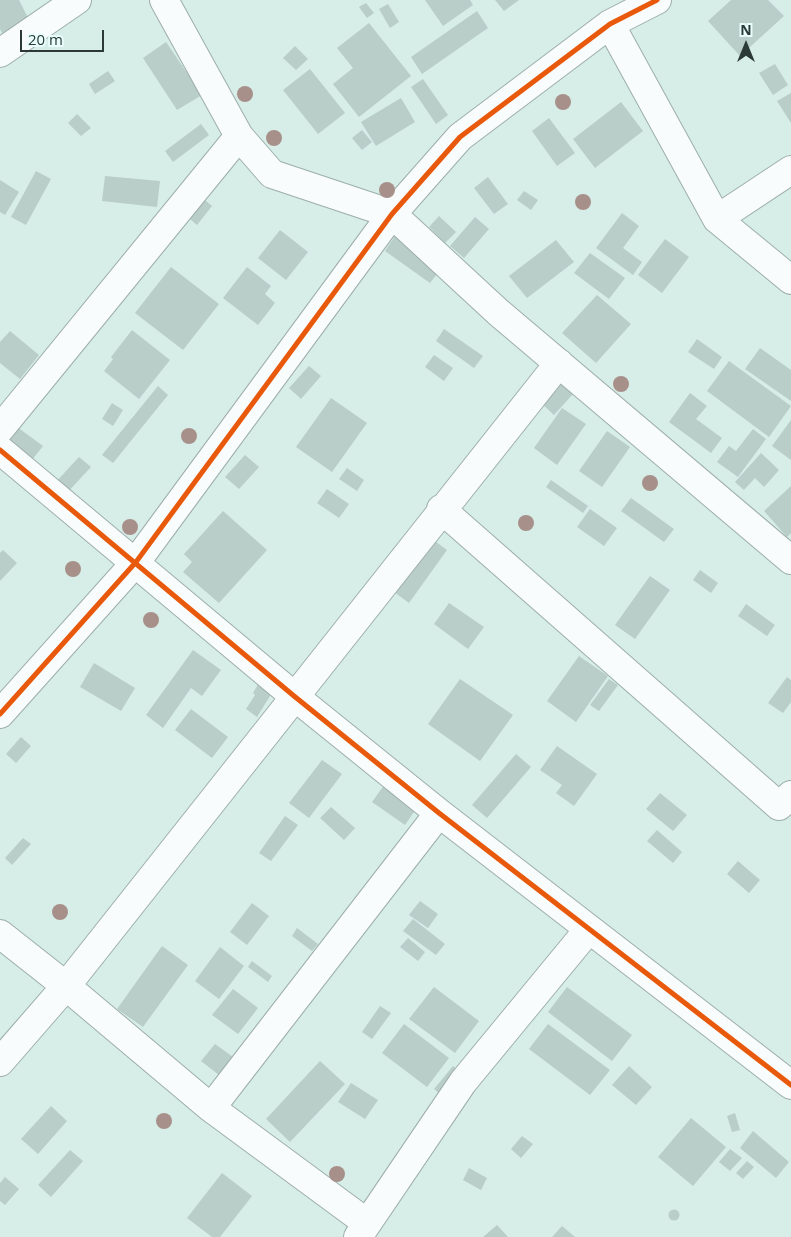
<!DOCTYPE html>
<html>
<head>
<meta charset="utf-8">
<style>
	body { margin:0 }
	#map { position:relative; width:791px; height:1237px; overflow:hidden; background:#d7ede8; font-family:"Open Sans",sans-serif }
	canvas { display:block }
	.north { position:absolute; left:721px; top:20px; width:50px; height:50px; -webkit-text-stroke:4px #e8fefa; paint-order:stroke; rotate:0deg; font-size:14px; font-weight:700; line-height:20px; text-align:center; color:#2b3a37 }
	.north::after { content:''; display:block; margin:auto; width:18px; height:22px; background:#2b3a37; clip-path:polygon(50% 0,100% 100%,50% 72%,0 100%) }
	.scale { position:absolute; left:20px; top:30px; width:84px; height:22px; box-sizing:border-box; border:2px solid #2b3a37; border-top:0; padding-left:6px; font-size:15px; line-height:18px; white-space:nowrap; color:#2b3a37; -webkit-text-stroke:4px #e8fefa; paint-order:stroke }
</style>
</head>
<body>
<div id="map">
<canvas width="791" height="1237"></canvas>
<div class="north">N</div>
<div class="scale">20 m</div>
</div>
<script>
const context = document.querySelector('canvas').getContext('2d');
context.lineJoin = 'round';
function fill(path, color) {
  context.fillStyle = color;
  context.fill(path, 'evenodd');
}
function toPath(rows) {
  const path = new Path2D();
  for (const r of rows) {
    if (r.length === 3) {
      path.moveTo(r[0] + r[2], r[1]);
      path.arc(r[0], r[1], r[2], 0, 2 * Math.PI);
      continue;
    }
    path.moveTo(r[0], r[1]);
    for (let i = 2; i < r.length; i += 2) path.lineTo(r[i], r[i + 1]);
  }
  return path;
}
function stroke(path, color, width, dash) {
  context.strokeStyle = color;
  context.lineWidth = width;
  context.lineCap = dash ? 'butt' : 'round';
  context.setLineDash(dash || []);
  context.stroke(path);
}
fill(toPath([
	[0,0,19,0,29,20,2,33,0,29],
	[425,0,470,0,473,5,443,26],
	[495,0,519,0,504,11],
	[731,0,768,0,784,16,740,56,708,21],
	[366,3,374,13,367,18,359,7],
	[388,4,399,22,390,28,379,9],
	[477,11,488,28,422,74,411,57],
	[369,23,411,76,359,117,333,84,353,68,337,48],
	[166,42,202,95,177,110,143,58],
	[295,46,308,59,296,70,283,58],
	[775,64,788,85,773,95,759,73],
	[310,69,345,113,318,134,283,90],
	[108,71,115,81,95,94,89,84],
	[423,79,448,115,436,124,411,87],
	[791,93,791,123,777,101],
	[401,98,415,122,376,146,361,122],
	[621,102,643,131,595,168,573,139],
	[77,114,91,128,81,136,68,123],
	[549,118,575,153,557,166,532,131],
	[201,124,209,135,173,162,165,151],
	[362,130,372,142,362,150,352,138],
	[36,171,51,179,26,225,11,217],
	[105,176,160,181,157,207,102,201],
	[488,177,508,204,494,214,474,188],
	[0,180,19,192,5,215,0,212],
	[524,191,538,200,531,210,517,200],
	[199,195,212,206,197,225,184,214],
	[622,213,639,226,623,248,642,262,633,275,596,248],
	[439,216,456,232,445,243,429,227],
	[475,217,489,229,464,258,450,246],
	[280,230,308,252,286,280,258,258],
	[395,236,441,269,430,283,385,251],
	[665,239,689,257,662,293,638,275],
	[556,240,574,262,527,298,509,276],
	[590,253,625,278,609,299,574,273],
	[171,267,219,304,183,350,135,313],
	[247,267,271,286,265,294,275,303,258,325,223,298],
	[597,295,631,324,596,363,562,333],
	[444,329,483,356,474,368,436,341],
	[132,330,170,360,139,399,104,371,113,359,111,357],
	[10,331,39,355,20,379,0,363,0,342],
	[697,339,722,357,714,369,688,352],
	[760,348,791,370,791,401,745,369],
	[434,355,453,368,444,381,425,367],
	[729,361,791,406,769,437,707,391],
	[309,366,321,376,301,399,289,388],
	[559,382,573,394,554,415,540,402],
	[158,386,168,395,113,463,102,455],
	[690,393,707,406,696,419,722,438,711,453,669,422],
	[331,398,367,423,332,472,296,447],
	[112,403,123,410,113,426,102,419],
	[562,408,586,424,557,465,534,448],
	[791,420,791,460,772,446],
	[13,424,43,446,32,460,2,438],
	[753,429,766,439,738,477,717,462,729,446,736,451],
	[607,431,630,447,602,487,579,471],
	[761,453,779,470,764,487,755,478,744,490,735,482],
	[245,455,259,467,239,489,225,477],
	[79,457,91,467,66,494,54,484],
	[347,468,364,480,357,491,339,479],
	[551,480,588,506,583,513,546,487],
	[791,486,791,533,787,537,764,511],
	[327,489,349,504,339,518,317,503],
	[631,498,674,529,664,542,621,511],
	[590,509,617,528,604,546,577,527],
	[223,511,267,550,219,603,183,572,192,562,184,554],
	[428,536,447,550,409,603,390,589],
	[3,550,17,563,0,581,0,553],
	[700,570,718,583,711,593,693,580],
	[650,576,670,590,635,639,615,625],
	[449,603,484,627,468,649,434,624],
	[746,604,775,625,767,636,738,616],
	[193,650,221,670,202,696,191,688,163,728,146,715],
	[579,656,608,676,576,722,547,701],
	[94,663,135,688,121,711,80,687],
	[787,677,791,680,791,702,783,713,768,703],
	[261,679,275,688,257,717,246,709,255,695,253,693],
	[460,679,513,715,480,761,428,724],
	[609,679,618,685,599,711,590,705],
	[191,709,228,737,212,758,175,730],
	[21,737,31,746,16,763,6,754],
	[557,746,597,774,574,806,556,793,562,785,540,770],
	[516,754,531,767,487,818,472,805],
	[322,760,342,774,309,818,289,803],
	[387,781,420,803,405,825,372,802],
	[660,793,687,815,673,831,646,809],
	[331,807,355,828,344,840,320,818],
	[285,816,298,825,271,861,259,853],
	[657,830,682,852,673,863,647,841],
	[23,838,31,844,12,865,5,858],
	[738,861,760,880,749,893,727,874],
	[420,901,438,914,428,928,409,915],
	[252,903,269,916,247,945,230,932],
	[413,919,445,944,436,955,403,931],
	[297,928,318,944,312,951,292,936],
	[408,938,425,952,418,961,400,947],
	[162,946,188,965,143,1027,117,1009],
	[220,947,244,966,219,999,195,981],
	[252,961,272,976,268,982,248,967],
	[434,987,479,1021,455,1053,409,1019],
	[567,987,632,1035,612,1061,548,1012],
	[233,989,258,1008,238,1034,212,1015],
	[380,1006,391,1013,372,1039,362,1032],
	[404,1024,449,1058,427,1087,382,1053],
	[548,1024,610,1070,590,1095,529,1049],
	[215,1044,233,1057,219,1075,201,1061],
	[320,1061,345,1084,290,1142,266,1119],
	[453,1066,465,1076,445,1098,434,1089],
	[629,1066,652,1087,636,1105,612,1085],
	[351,1083,378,1100,365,1119,338,1102],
	[51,1106,67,1121,38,1154,21,1139],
	[735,1113,740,1130,732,1132,727,1116],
	[691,1118,726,1147,693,1186,658,1157],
	[753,1131,789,1162,776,1178,740,1148],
	[522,1136,533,1144,521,1158,511,1149],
	[730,1149,742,1158,730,1171,719,1162],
	[70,1150,83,1161,51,1197,38,1185],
	[747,1161,754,1167,743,1179,736,1173],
	[469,1168,487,1178,481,1190,463,1180],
	[222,1173,252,1196,220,1237,212,1237,187,1218],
	[5,1177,19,1189,5,1205,0,1201,0,1183],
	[674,1215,5.5],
	[497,1225,508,1237,483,1237],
	[562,1226,575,1237,552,1237]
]), '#b9cdc9');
const minor = toPath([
	[164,0,239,136,272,174,392,214,498,312,791,560],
	[610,24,717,219,791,170],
	[0,53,77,0],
	[717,219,791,280],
	[0,429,239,136],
	[0,450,294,696,439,813,791,1085],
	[441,509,779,806,791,795],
	[0,714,136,562,392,214,460,137,610,24,657,0],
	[0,934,66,986,211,1108,367,1223],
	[0,1062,66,986,559,363],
	[211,1108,439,813],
	[358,1237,463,1082,589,929]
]);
stroke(minor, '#9daeaa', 30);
stroke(minor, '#f9fcfc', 28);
stroke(toPath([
	[0,450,294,696,439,813,791,1085],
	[0,714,136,562,392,214,460,137,610,24,657,0]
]), '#e8590c', 5);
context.fillStyle = '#a7908a';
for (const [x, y] of [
	[245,94],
	[563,102],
	[274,138],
	[387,190],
	[583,202],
	[621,384],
	[189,436],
	[650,483],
	[526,523],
	[130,527],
	[73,569],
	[151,620],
	[60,912],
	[164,1121],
	[337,1174]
]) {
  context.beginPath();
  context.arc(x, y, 8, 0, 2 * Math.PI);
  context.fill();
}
</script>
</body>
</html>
